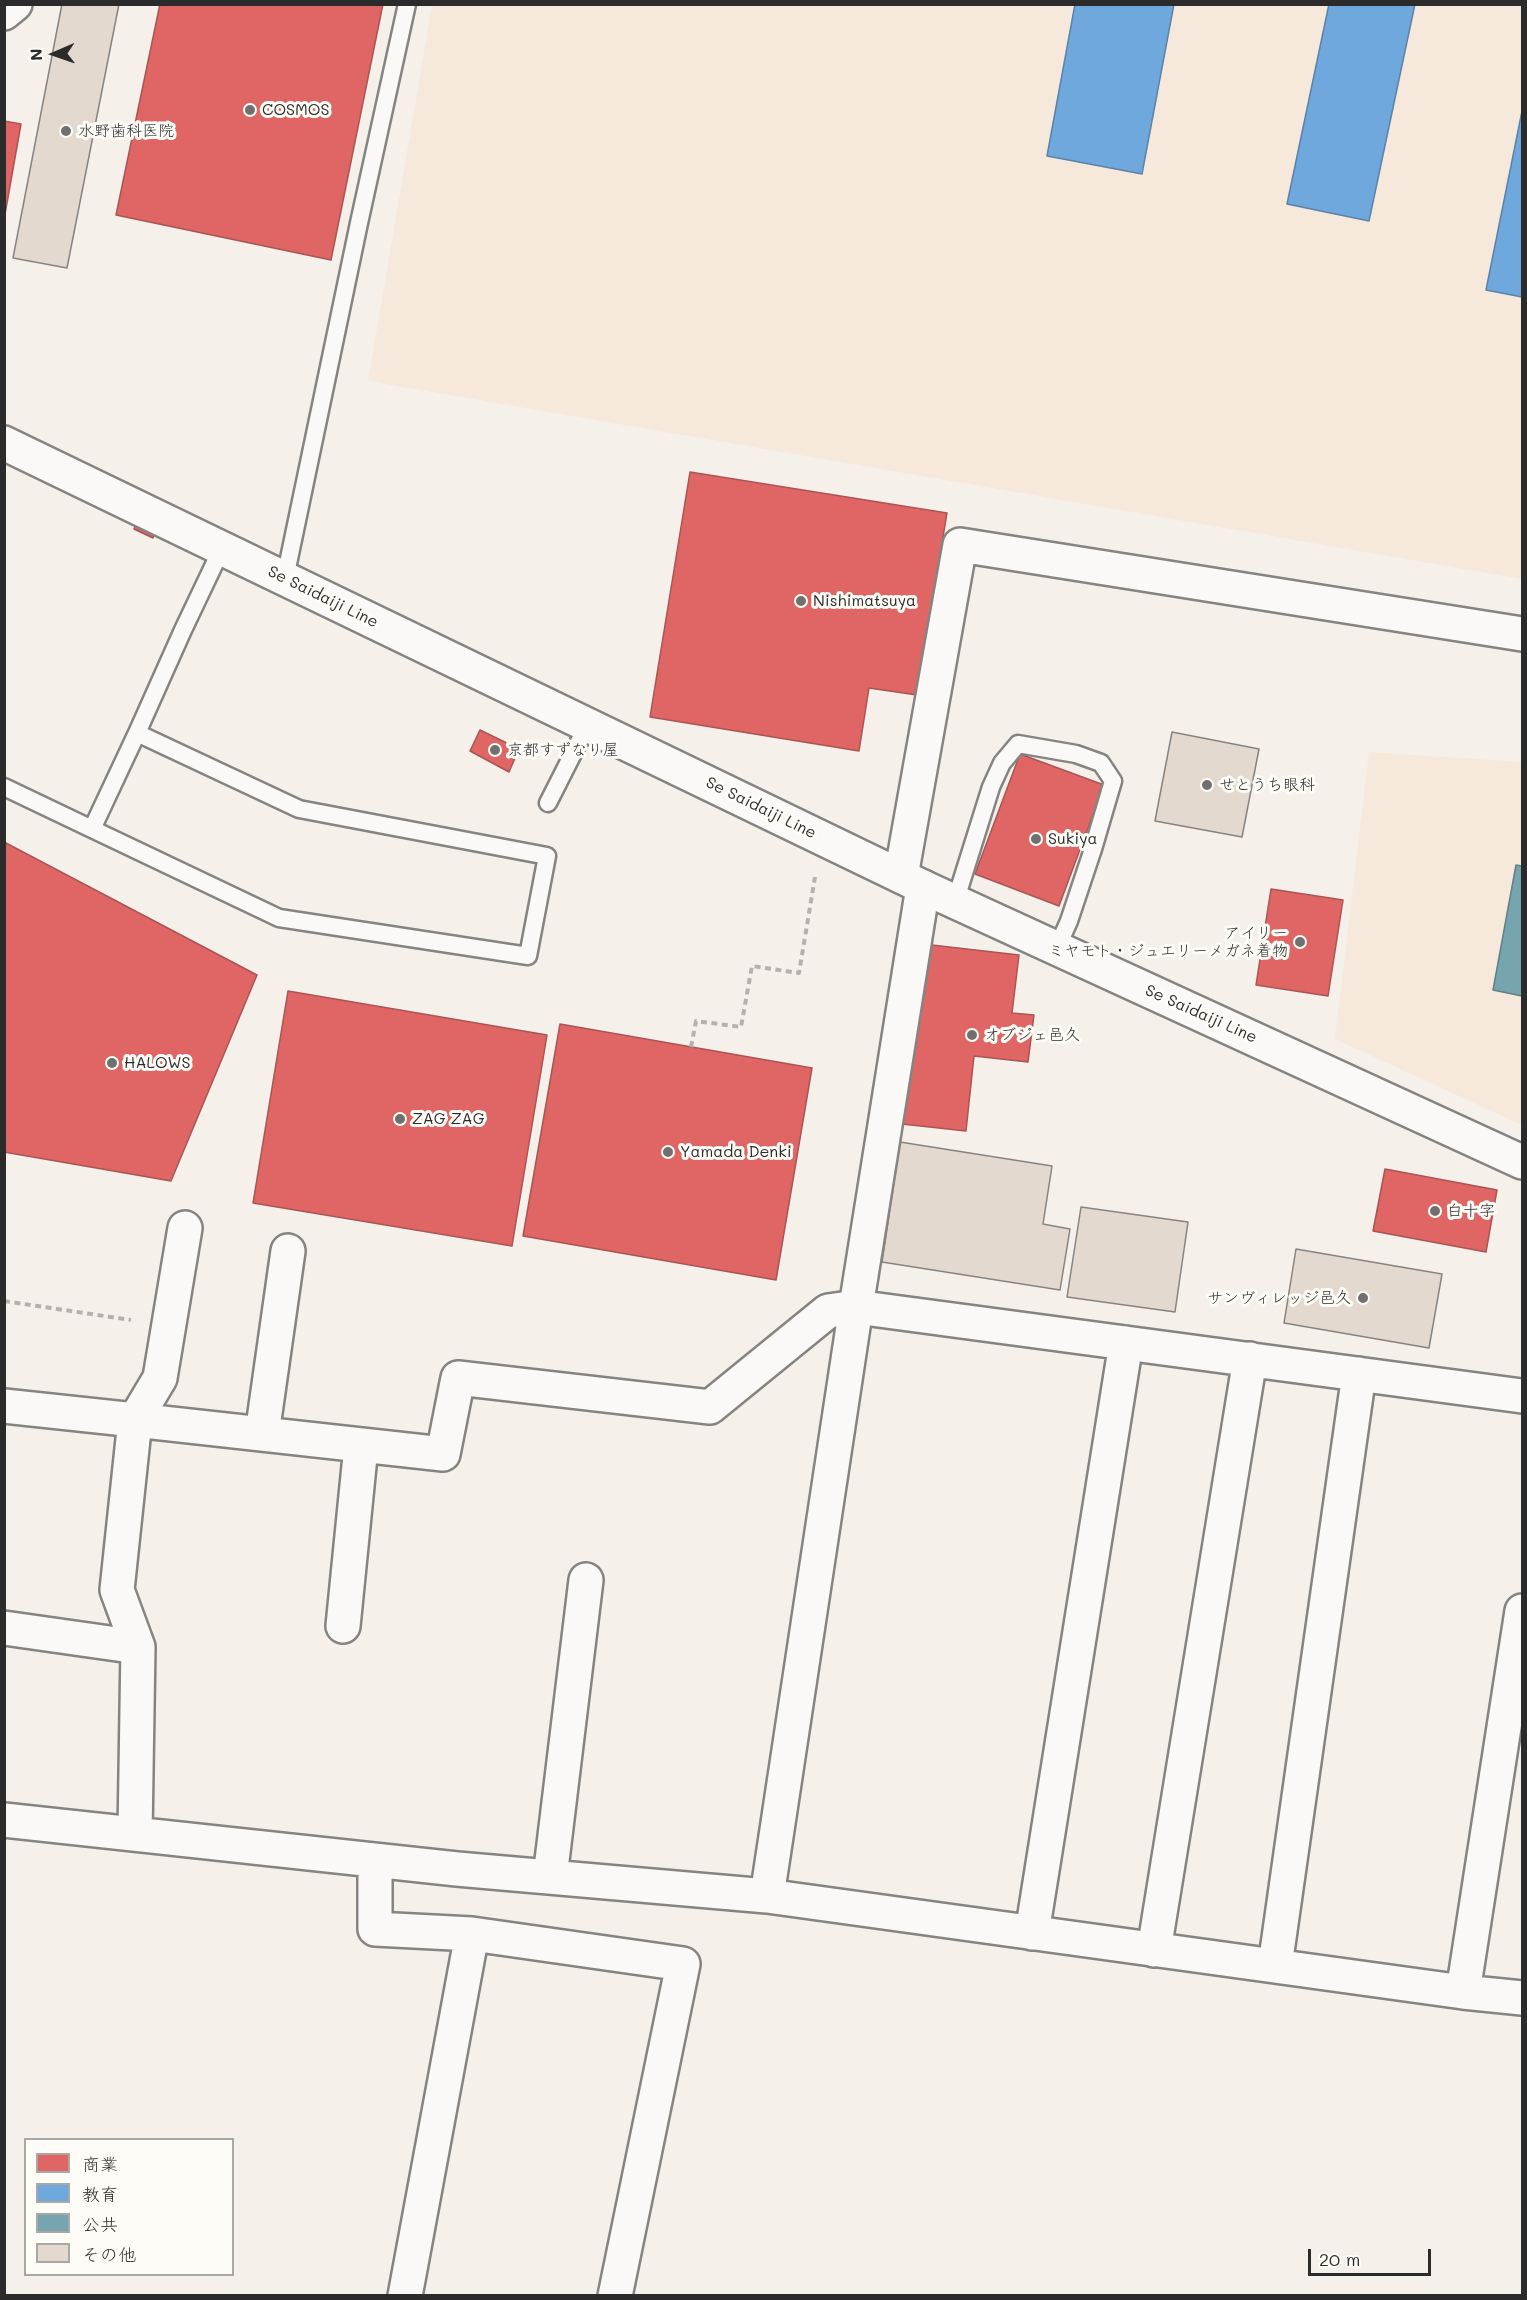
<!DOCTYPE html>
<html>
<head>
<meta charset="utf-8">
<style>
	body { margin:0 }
	#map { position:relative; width:1527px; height:2300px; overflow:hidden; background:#f5f0ea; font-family:Mali,"Klee One",sans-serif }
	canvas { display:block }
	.frame { position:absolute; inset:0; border:6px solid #2b2b2b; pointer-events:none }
	.legend { position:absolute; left:24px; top:2138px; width:210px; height:138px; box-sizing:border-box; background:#fdfcf7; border:2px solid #a9a8a5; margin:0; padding:8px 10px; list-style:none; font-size:18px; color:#2b2b2b }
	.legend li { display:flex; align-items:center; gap:12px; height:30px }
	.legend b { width:30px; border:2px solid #a9a8a5 }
	.north { position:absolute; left:24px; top:24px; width:60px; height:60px; -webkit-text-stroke:4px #fdfcf7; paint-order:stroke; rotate:268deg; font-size:16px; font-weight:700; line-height:24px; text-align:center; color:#2b2b2b }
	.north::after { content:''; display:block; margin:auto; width:21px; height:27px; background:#2b2b2b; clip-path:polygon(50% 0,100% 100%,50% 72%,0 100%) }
	.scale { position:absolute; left:1308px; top:2249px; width:123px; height:27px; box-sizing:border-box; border:3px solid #2b2b2b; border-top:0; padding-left:8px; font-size:18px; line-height:21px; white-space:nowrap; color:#2b2b2b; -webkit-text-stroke:4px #fdfcf7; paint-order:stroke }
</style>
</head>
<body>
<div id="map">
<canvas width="1527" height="2300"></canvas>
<div class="frame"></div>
<ul class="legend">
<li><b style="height:16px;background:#e06666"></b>商業</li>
<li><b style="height:16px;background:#6fa8dc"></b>教育</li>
<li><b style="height:16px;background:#76a5af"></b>公共</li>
<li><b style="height:16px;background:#e3d9cf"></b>その他</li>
</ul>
<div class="north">N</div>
<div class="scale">20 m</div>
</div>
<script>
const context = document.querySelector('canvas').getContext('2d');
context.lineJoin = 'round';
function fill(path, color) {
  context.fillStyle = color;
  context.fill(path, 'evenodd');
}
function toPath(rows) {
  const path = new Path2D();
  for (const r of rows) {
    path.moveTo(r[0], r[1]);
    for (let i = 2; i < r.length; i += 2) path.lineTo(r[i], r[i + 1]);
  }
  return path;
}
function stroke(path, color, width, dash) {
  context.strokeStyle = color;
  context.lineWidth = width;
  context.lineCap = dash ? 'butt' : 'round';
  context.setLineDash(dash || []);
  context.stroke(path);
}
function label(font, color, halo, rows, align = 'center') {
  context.font = font + ' Mali,"Klee One",sans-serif';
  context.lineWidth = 6;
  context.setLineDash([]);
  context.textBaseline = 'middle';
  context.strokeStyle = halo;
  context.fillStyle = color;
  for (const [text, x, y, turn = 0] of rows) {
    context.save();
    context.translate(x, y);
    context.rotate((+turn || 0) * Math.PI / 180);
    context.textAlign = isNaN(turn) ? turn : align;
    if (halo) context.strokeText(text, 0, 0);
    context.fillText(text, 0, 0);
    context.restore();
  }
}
fill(toPath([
	[432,5,1522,5,1522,579,368,381],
	[1369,752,1522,762,1522,1125,1335,1039]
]), '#f6e9dc');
const shops = toPath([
	[160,4,383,4,331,260,116,215,160,4],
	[4,121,21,124,4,220,4,121],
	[690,472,947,513,917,695,869,688,859,751,650,717,690,472],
	[137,522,156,531,153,538,134,529,137,522],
	[480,730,519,749,509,772,470,751,480,730],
	[1020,754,1104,785,1059,906,975,874,1020,754],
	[4,842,257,975,171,1181,4,1152,4,842],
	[1271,889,1343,900,1328,996,1256,985,1271,889],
	[923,944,1019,955,1012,1013,1034,1015,1028,1062,974,1056,966,1131,902,1124,923,944],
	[288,991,547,1035,512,1246,253,1203,288,991],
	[560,1024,812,1068,776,1280,523,1236,560,1024],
	[1385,1169,1497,1190,1486,1252,1373,1231,1385,1169]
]);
fill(shops, '#e06666');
stroke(shops, '#aa5454', 1.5);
const schools = toPath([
	[1075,4,1174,4,1142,174,1047,156,1075,4],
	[1329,4,1415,4,1369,221,1287,204,1329,4],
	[1522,111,1522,297,1486,290,1522,111]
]);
fill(schools, '#6fa8dc');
stroke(schools, '#5b82a7', 1.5);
const public = toPath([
	[1516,865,1522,866,1522,996,1493,990,1516,865]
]);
fill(public, '#76a5af');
stroke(public, '#608087', 1.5);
const building = toPath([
	[62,4,119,4,67,268,13,258,62,4],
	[1172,732,1259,749,1242,837,1155,821,1172,732],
	[900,1142,1052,1166,1043,1224,1070,1229,1060,1290,882,1262,900,1142],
	[1081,1207,1188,1222,1175,1312,1067,1297,1081,1207],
	[1296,1249,1442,1274,1429,1348,1284,1323,1296,1249]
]);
fill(building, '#e3d9cf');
stroke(building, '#868481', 1.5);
const lane = toPath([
	[285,578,359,223,407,4],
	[137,733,92,829,279,918,528,956,547,856,299,809,137,733,183,630,222,548],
	[4,787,92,829],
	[548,803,588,724],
	[955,902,991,787,1002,763,1018,744,1076,754,1101,763,1113,781,1093,849,1069,921,1057,948]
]);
const street = toPath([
	[4,13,15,4],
	[901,876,960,545,1522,634],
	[4,1406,135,1420,160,1378,185,1228],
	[262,1434,288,1251],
	[343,1626,361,1446],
	[4,1628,138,1647],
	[4,1820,457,1869,767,1896,1463,1992,1522,1998],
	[135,1834,138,1647,117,1590,135,1420,443,1454,458,1378,710,1407,828,1311,856,1307,1522,1396],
	[375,1860,375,1929,472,1934],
	[550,1877,586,1580],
	[767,1896,856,1307,923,887],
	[1032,1933,1126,1343],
	[1154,1950,1250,1359],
	[1275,1966,1359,1374],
	[1463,1992,1522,1611],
	[405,2296,472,1934,683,1964,615,2296]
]);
const secondary = toPath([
	[4,443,923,887,1522,1162]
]);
stroke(lane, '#868481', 21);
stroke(street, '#868481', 38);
stroke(secondary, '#868481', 38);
stroke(toPath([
	[691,1047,696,1021,741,1027,752,966,799,973,815,877],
	[4,1301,131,1320]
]), '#b4b2b0', 4, [6, 4.5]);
stroke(lane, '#faf9f7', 16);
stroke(street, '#faf9f7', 33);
stroke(secondary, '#faf9f7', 33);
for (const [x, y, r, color] of [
	[250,110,6,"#72706e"],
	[66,131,6,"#72706e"],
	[801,601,6,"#72706e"],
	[495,750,6,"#72706e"],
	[1207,785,6,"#72706e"],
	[1036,839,6,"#72706e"],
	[1300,942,6,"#72706e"],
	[972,1035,6,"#72706e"],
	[112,1063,6,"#72706e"],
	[400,1119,6,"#72706e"],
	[668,1152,6,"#72706e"],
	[1435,1211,6,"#72706e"],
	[1363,1298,6,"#72706e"]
]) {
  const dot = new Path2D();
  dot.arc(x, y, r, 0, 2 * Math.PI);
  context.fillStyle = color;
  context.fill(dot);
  stroke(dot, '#fdfcf7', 2);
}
label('16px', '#2b2b2b', '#fdfcf7', [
	["COSMOS",262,110],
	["水野歯科医院",78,131],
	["Nishimatsuya",813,601],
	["京都すずなり屋",507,750],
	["せとうち眼科",1219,785],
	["Sukiya",1048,839],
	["アイリー",1288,933,"right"],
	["ミヤモト・ジュエリーメガネ着物",1288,951,"right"],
	["オブジェ邑久",984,1035],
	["HALOWS",124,1063],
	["ZAG ZAG",412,1119],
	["Yamada Denki",680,1152],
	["白十字",1447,1211],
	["サンヴィレッジ邑久",1351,1298,"right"]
], 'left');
label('16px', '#2b2b2b', '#fdfcf7', [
	["Se Saidaiji Line",323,597,26],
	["Se Saidaiji Line",761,808,26],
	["Se Saidaiji Line",1201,1014,24]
]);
</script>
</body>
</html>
